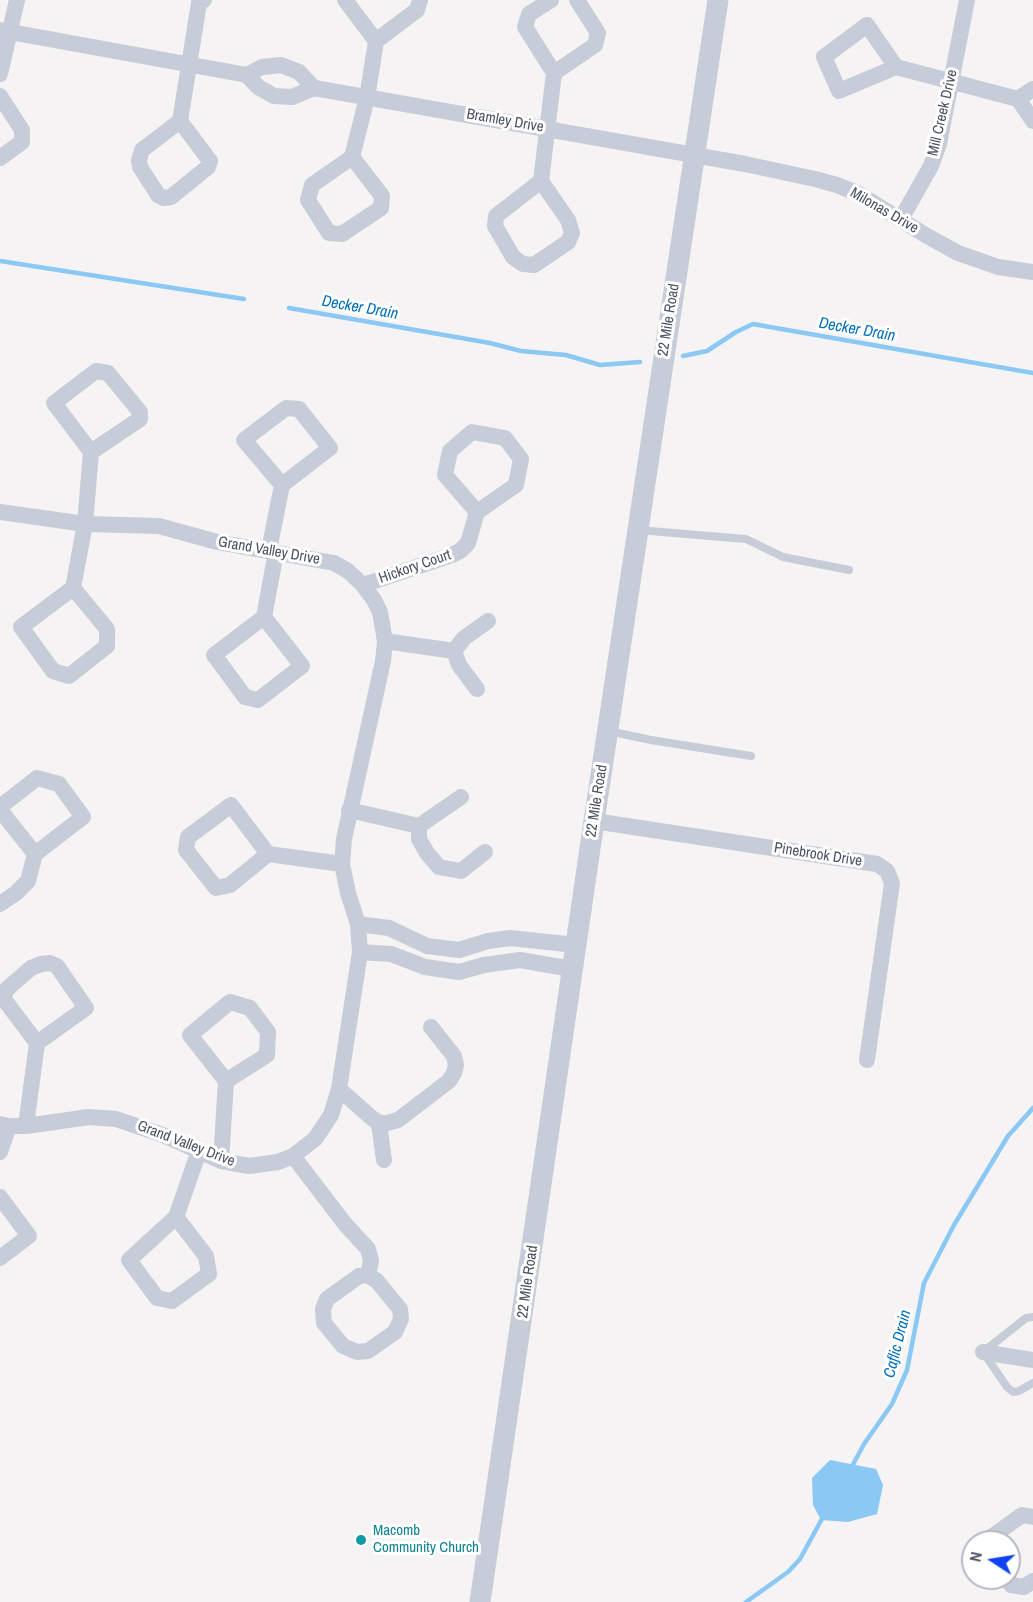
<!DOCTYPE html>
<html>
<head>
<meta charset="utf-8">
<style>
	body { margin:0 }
	#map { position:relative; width:1033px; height:1602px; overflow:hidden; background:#f5f3f3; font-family:"Archivo Narrow",sans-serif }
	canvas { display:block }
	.north { position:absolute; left:961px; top:1530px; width:60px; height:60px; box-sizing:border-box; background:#fff; border:2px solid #b6b9c0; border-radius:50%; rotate:282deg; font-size:16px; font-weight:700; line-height:24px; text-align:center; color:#495162 }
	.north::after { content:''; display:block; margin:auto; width:21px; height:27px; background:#0e43f4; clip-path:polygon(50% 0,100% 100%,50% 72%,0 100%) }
</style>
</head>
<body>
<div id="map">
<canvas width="1033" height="1602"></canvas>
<div class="north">N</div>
</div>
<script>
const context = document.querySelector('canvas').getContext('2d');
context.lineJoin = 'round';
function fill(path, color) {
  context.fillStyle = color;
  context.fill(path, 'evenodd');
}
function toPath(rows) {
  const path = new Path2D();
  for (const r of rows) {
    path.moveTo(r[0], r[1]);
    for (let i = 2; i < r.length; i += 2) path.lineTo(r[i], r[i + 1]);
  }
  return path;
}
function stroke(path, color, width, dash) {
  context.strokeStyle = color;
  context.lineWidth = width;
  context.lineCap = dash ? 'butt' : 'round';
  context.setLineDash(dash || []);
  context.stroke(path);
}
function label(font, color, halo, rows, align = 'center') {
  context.font = font + ' "Archivo Narrow",sans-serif';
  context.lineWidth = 6;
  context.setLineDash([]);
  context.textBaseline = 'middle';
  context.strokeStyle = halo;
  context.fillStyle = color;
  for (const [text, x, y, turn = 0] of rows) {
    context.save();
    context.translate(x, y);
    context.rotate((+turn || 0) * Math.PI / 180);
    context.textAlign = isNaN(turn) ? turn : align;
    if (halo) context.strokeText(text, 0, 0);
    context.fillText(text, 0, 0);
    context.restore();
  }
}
fill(toPath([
	[830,1460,876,1469,883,1485,877,1514,848,1522,821,1520,813,1505,812,1478]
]), '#8bc8f3');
stroke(toPath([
	[0,261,244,299],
	[289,308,490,343,521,351,566,355,600,365,640,362],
	[683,356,707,351,736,332,753,324,1033,373],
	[850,1470,864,1444,892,1404,907,1370,924,1283,954,1225,1008,1136,1033,1108],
	[746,1602,788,1572,800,1559,823,1517]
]), '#8bc8f3', 4.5);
stroke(toPath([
	[638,530,746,539,783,557,849,570],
	[608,731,651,740,751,756],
	[1033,1317,1026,1318,983,1352,1007,1387,1013,1392,1019,1391,1033,1383]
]), '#c6ccd8', 8);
stroke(toPath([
	[345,0,376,41,367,98,352,157,312,185,308,200,329,233,342,234,381,208,382,196,352,157],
	[0,30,247,75,262,67,281,65,299,72,314,88],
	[376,41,417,10,420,0],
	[896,67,839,91,824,57,867,25,896,67,1018,99,1033,121],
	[554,73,595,45,598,33,577,0],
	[0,74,17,0],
	[247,75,258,87,274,96,292,97,314,88,745,164,815,179,837,185,859,194,927,236,958,253,998,267,1033,272],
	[0,96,22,130,22,142,0,158],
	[1018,99,1033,89],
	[180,121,142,150,139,160,140,167,158,195,164,198,171,197,208,167,210,161,180,121,199,3,204,0],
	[541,181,568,220,572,233,568,242,534,265,523,264,513,257,495,226,496,216,541,181,554,73,525,27,529,14,551,0],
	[901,219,931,166,939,144,967,0],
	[0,512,85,524,159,526,217,542,334,563,348,571,363,585,374,600,380,612,385,641,383,661,344,839,342,864,348,893,358,924,360,952,339,1089,331,1115,315,1139,293,1156,278,1162,249,1166,221,1161,163,1135,116,1119,89,1117,26,1126,9,1126,0,1124],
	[269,550,282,485,244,440,286,408,299,409,330,448,282,485],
	[363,585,452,555,460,551,468,543,477,512,445,475,450,451,472,432,505,438,521,459,516,485,477,512],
	[73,588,85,524,91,452,54,403,96,371,108,373,140,412,140,419,91,452],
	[73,588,107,629,107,646,69,676,53,671,21,627,73,588],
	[264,617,302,666,258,700,245,697,214,655,264,617,276,552],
	[385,641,454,651,459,665,477,689],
	[454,651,464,638,488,621],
	[0,807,37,778,59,784,83,817,35,854,28,881,16,893,0,904],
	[0,810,35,854],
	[349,810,419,826,461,797],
	[594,821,877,864,887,871,892,883,867,1060],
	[419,826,419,839,427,853,439,867,461,871,485,852],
	[268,854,230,885,216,888,186,850,188,837,231,805,268,854,342,864],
	[358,924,389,928,427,946,459,950,488,941,510,938,576,945],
	[360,952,391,954,425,967,459,972,484,965,520,960,572,969],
	[339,1089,373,1119,379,1123,387,1123,398,1120,449,1081,454,1073,456,1065,454,1056,431,1027],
	[379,1123,384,1160],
	[26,1126,37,1043,3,998,7,989,31,968,41,964,50,963,57,966,86,1008,37,1043],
	[0,1152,9,1126],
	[293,1156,345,1224,368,1249,371,1261,368,1275,359,1276,327,1299,323,1309,324,1323,343,1346,357,1352,368,1351,395,1332,401,1319,400,1309,377,1281,368,1275],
	[221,1161,226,1081,190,1035,230,1002,250,1008,268,1032,267,1055,226,1081],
	[0,1197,29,1236,0,1258],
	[176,1217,206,1256,209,1274,172,1301,157,1298,129,1260,176,1217,199,1151],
	[983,1352,1033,1360],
	[988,1542,990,1538,1022,1515,1033,1517],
	[1007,1578,1011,1585,1024,1587,1033,1581]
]), '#c6ccd8', 16);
stroke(toPath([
	[480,1602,594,821,718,0]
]), '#c6ccd8', 21);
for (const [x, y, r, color] of [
	[361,1540,6,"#0f9aa8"]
]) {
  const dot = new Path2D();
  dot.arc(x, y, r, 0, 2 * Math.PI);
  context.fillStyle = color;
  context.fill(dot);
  stroke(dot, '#fff', 2);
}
label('15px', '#495162', '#fff', [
	["Mill Creek Drive",943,113,-77],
	["Bramley Drive",505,121,10],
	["Milonas Drive",884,211,30],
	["22 Mile Road",669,320,-81],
	["Grand Valley Drive",269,551,10],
	["Hickory Court",415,567,-19],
	["22 Mile Road",597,801,-81],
	["Pinebrook Drive",818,855,9],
	["Grand Valley Drive",186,1144,21],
	["22 Mile Road",528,1282,-82]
]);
label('15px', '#0d838f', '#fff', [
	["Macomb",373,1531],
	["Community Church",373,1548]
], 'left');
label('italic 16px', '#026fbc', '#fff', [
	["Decker Drain",360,308,10],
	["Decker Drain",857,330,10],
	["Caflic Drain",898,1344,-76]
]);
</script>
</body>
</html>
